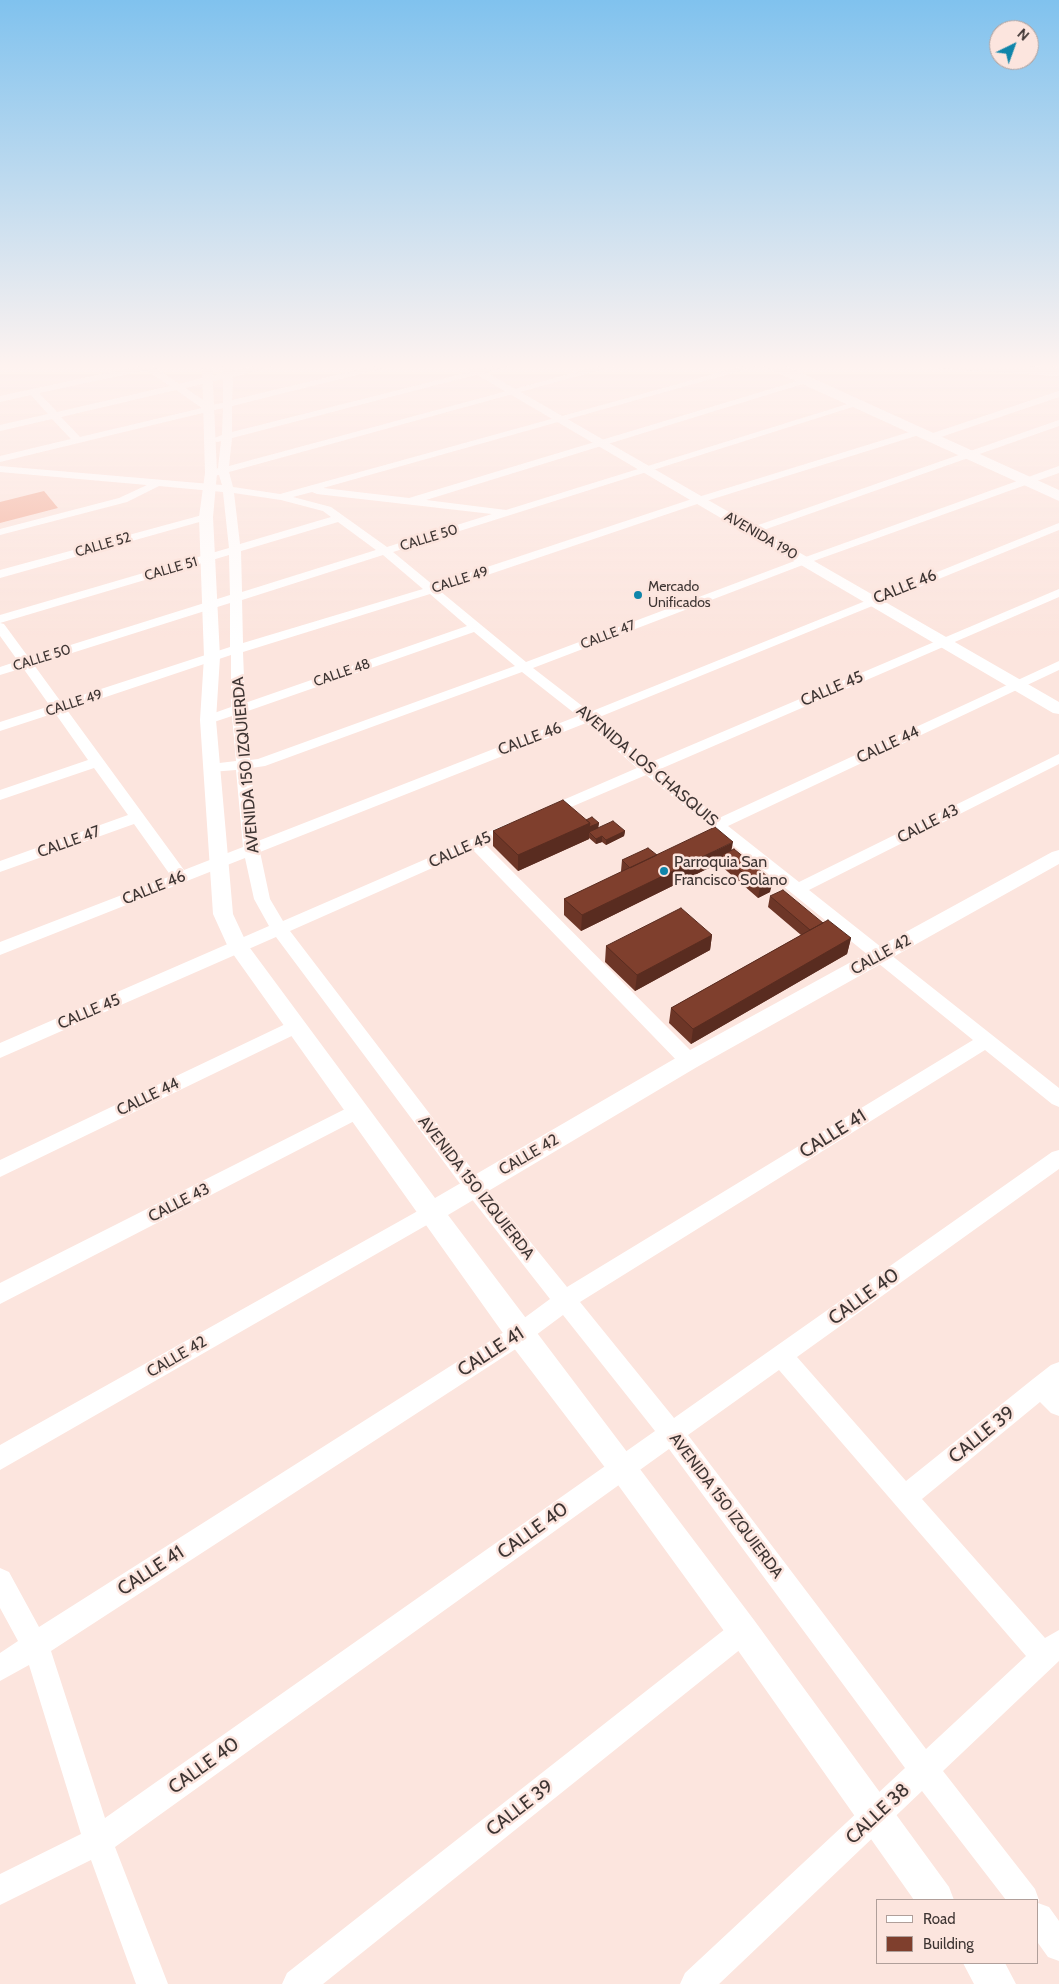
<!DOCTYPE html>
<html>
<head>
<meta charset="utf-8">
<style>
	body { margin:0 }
	#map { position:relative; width:1059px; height:1984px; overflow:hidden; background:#fce5de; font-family:Cabin,sans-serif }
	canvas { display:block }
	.legend { position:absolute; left:876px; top:1899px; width:162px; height:65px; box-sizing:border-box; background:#fce5de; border:1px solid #b09f9a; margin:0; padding:6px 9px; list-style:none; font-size:15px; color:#3e3533 }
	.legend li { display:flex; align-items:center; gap:10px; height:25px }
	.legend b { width:25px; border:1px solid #b09f9a }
	.north { position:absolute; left:989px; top:20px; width:50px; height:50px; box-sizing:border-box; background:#fce5de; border:1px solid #b09f9a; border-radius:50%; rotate:42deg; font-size:14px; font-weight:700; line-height:20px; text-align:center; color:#3e3533 }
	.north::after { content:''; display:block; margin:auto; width:18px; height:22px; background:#0f85aa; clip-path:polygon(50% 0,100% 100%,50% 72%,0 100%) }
</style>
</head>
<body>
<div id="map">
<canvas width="1059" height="1984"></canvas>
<ul class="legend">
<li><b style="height:6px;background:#fff"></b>Road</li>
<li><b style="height:14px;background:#7f3f2d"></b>Building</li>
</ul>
<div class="north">N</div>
</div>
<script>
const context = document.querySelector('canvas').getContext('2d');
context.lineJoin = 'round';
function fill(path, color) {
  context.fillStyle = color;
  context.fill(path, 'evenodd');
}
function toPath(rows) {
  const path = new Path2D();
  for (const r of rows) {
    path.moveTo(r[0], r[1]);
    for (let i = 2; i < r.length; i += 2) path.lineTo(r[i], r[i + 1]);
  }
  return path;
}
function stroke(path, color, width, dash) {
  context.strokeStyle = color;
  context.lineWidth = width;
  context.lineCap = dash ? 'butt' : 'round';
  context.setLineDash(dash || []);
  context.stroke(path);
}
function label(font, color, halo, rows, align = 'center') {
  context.font = font + ' Cabin,sans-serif';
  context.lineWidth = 5;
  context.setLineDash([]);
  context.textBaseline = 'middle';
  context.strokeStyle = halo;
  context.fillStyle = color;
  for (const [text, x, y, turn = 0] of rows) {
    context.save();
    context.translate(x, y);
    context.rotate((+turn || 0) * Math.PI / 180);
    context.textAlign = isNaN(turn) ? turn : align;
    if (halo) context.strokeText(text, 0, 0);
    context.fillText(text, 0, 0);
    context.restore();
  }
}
fill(toPath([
	[44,491,58,508,0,523,0,502]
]), '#f3b19d');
fill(toPath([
	[138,363,148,363,179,384,223,373,222,363,230,363,232,371,268,363,284,363,233,377,232,400,388,363,404,363,232,406,232,432,506,363,521,363,232,438,229,466,611,363,625,363,229,472,233,487,280,494,754,363,768,363,323,488,409,498,804,379,807,378,812,381,426,500,506,510,854,402,857,401,862,404,393,552,433,585,695,498,916,430,919,429,924,432,922,434,703,502,440,591,526,662,800,559,1059,466,1059,473,808,563,533,668,590,712,1059,523,1059,530,597,718,649,763,1059,589,1059,597,658,770,719,818,1059,661,1059,670,728,826,799,882,1059,754,1059,764,809,890,1059,1088,1059,1107,1052,1104,985,1050,580,1302,674,1418,1052,1152,1059,1150,1059,1169,797,1357,906,1481,1033,1379,1051,1365,1059,1362,1059,1416,1051,1413,1040,1402,922,1499,1045,1638,1059,1630,1059,1661,943,1771,1035,1889,1039,1900,1038,1903,1038,1900,1006,1900,922,1791,719,1984,680,1984,685,1973,905,1768,669,1449,115,1847,168,1984,136,1984,91,1860,0,1905,0,1874,81,1834,29,1665,0,1681,0,1653,18,1641,0,1608,0,1568,9,1572,39,1627,512,1327,550,1299,467,1193,276,937,0,1058,0,1043,269,926,254,899,245,858,0,955,0,942,171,876,134,824,0,872,0,861,128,815,94,768,0,800,0,790,88,760,55,713,0,731,0,722,50,706,23,668,0,675,0,667,18,661,0,636,0,623,4,624,29,658,230,595,229,555,0,623,0,615,229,548,223,492,159,486,127,502,0,535,0,529,119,498,147,485,0,472,0,466,222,485,219,475,213,476,208,473,218,468,221,441,217,442,212,439,222,435,223,408,0,462,0,456,71,439,52,419,0,431,0,425,48,414,31,395,0,402,0,396,140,366,138,363],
	[146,370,170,386,57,412,39,393,146,370],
	[223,379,223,403,211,405,185,388,223,379],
	[176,390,202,408,80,437,61,417,176,390],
	[312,492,317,494,492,514,387,547,331,507,293,497,312,492],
	[234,493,281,500,323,511,331,517,240,544,234,493],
	[338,522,376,550,242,592,241,551,338,522],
	[383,555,423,589,243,643,242,600,383,555],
	[430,594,467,626,245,703,243,652,430,594],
	[230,603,230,647,61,702,34,665,230,603],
	[474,632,515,666,258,759,250,760,245,712,474,632],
	[231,655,231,707,203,717,201,720,208,724,232,716,236,761,211,764,206,765,204,768,206,771,211,772,236,770,243,847,184,870,67,710,231,655],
	[522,672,578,716,258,841,251,768,265,766,522,672],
	[586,723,637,768,540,810,537,813,540,816,550,816,646,775,973,1040,567,1287,481,1181,290,931,473,850,682,1066,689,1068,696,1066,698,1061,696,1056,485,844,519,829,522,826,519,823,509,823,283,921,270,899,260,852,586,723],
	[563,1315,655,1431,105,1818,51,1651,528,1341,563,1315],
	[779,1370,1026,1656,926,1749,688,1435,779,1370],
	[1032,363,1044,363,1059,369,1059,375,1032,363],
	[1059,391,1059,397,935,439,927,439,926,437,927,435,1059,391],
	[1059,420,1059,426,755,533,747,533,745,531,747,529,1059,420],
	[206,514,210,515,212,517,210,519,0,578,0,570,206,514],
	[296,1019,302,1021,305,1026,302,1031,0,1177,0,1160,296,1019],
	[357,1103,364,1106,367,1111,364,1116,0,1304,0,1283,357,1103],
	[432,1203,439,1206,442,1212,439,1218,0,1470,0,1445,432,1203],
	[743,1618,752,1622,756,1631,752,1640,323,1984,282,1984,287,1973,734,1622,743,1618],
	[1038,1903,1049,1907,1059,1921,1059,1961,1048,1957,1038,1943,1038,1903]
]), '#fff');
fill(toPath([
	[202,363,212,363,217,473,213,517,220,657,216,720,233,914,247,944,435,1198,681,1055,1052,852,1059,850,1059,864,697,1067,448,1215,754,1620,949,1887,954,1900,914,1900,732,1642,613,1478,510,1343,228,947,213,914,200,720,204,657,199,517,205,473,202,363],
	[457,363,470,363,1059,702,1059,714,1053,713,457,363],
	[963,1963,1005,1963,1016,1984,974,1984,963,1963]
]), '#fff');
fill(toPath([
	[762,363,779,363,1059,490,1059,501,763,366,762,363],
	[914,363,981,363,1059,368,1059,376,920,367,914,363]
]), '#fff');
fill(toPath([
	[586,820,599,823,598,828,625,831,624,836,606,845,602,842,596,844,589,838,589,839,518,871,493,846,493,831],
	[732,850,770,892,758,898,720,865,721,862,581,931,564,915,564,899,622,872,621,871,622,860,657,855],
	[770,896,823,923,851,938,847,954,691,1044,669,1023,671,1008,801,935,768,907],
	[712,935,710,950,635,991,605,962,606,946]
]), '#6d3627');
fill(toPath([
	[590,823,599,823,598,828,589,832,589,839,518,871,518,855],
	[625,831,624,836,606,845,606,840],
	[602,836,602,842,596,844,596,839],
	[733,842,730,858,722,855,721,862,581,931,582,915],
	[773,881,770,892,758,898,760,887],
	[712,935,710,950,635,991,637,975],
	[851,938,847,954,691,1044,693,1029]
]), '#592c20');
const building = toPath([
	[563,800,590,823,518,855,493,831,563,800],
	[592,817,599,823,589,827,590,823,586,820,592,817],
	[613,821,625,831,606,840,602,836,596,839,589,832,613,821],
	[715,827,733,842,582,915,564,899,715,827],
	[648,848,657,855,630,868,622,860,648,848],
	[734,849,773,881,760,887,722,855,734,849],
	[783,890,823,923,810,930,770,896,783,890],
	[681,908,712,935,637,975,606,946,681,908],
	[828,920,851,938,693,1029,671,1008,828,920]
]);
fill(building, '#7f3f2d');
stroke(building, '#592c20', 1);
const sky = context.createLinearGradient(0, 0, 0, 641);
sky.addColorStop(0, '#80c2ee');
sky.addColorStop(0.57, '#fef3f0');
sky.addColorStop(1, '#fef3f000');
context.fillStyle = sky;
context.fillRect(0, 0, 1059, 641);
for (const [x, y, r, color] of [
	[638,595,5,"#0f85aa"],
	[664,871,5,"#0f85aa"]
]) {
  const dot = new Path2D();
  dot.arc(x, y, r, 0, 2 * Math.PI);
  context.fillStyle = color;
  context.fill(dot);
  stroke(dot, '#fce5de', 2);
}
label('14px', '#3e3533', '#fce5de', [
	["AVENIDA 190",761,536,30],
	["CALLE 50",429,538,-17],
	["CALLE 52",103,545,-16],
	["CALLE 51",171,569,-16],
	["CALLE 49",460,580,-18],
	["CALLE 47",608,635,-21],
	["CALLE 50",42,658,-17],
	["CALLE 48",342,673,-19],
	["CALLE 49",74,703,-18]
]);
label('14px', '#3e3533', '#fce5de', [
	["Mercado",648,587],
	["Unificados",648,603]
], 'left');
label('16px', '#3e3533', '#fce5de', [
	["CALLE 46",905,587,-22],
	["CALLE 45",832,689,-23],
	["CALLE 46",530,739,-21],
	["CALLE 44",888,745,-25],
	["AVENIDA 150 IZQUIERDA",246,765,-95],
	["AVENIDA LOS CHASQUIS",647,766,40],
	["CALLE 43",928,824,-27],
	["CALLE 47",69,842,-20],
	["CALLE 45",460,850,-24],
	["CALLE 46",154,888,-22],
	["CALLE 42",881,955,-29],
	["CALLE 45",89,1012,-23],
	["CALLE 44",148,1097,-26],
	["CALLE 42",529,1155,-30],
	["AVENIDA 150 IZQUIERDA",476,1188,52],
	["CALLE 43",179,1203,-27],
	["CALLE 42",177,1357,-30],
	["AVENIDA 150 IZQUIERDA",726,1506,53]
]);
label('16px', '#3e3533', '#fce5de', [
	["Parroquia San",674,862],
	["Francisco Solano",674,880]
], 'left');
label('19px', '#3e3533', '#fce5de', [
	["CALLE 41",833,1134,-32],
	["CALLE 40",864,1297,-36],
	["CALLE 41",491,1352,-33],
	["CALLE 39",982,1435,-39],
	["CALLE 40",533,1531,-36],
	["CALLE 41",151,1571,-33],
	["CALLE 40",204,1766,-36],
	["CALLE 39",520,1808,-38],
	["CALLE 38",878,1814,-43]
]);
</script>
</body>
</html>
